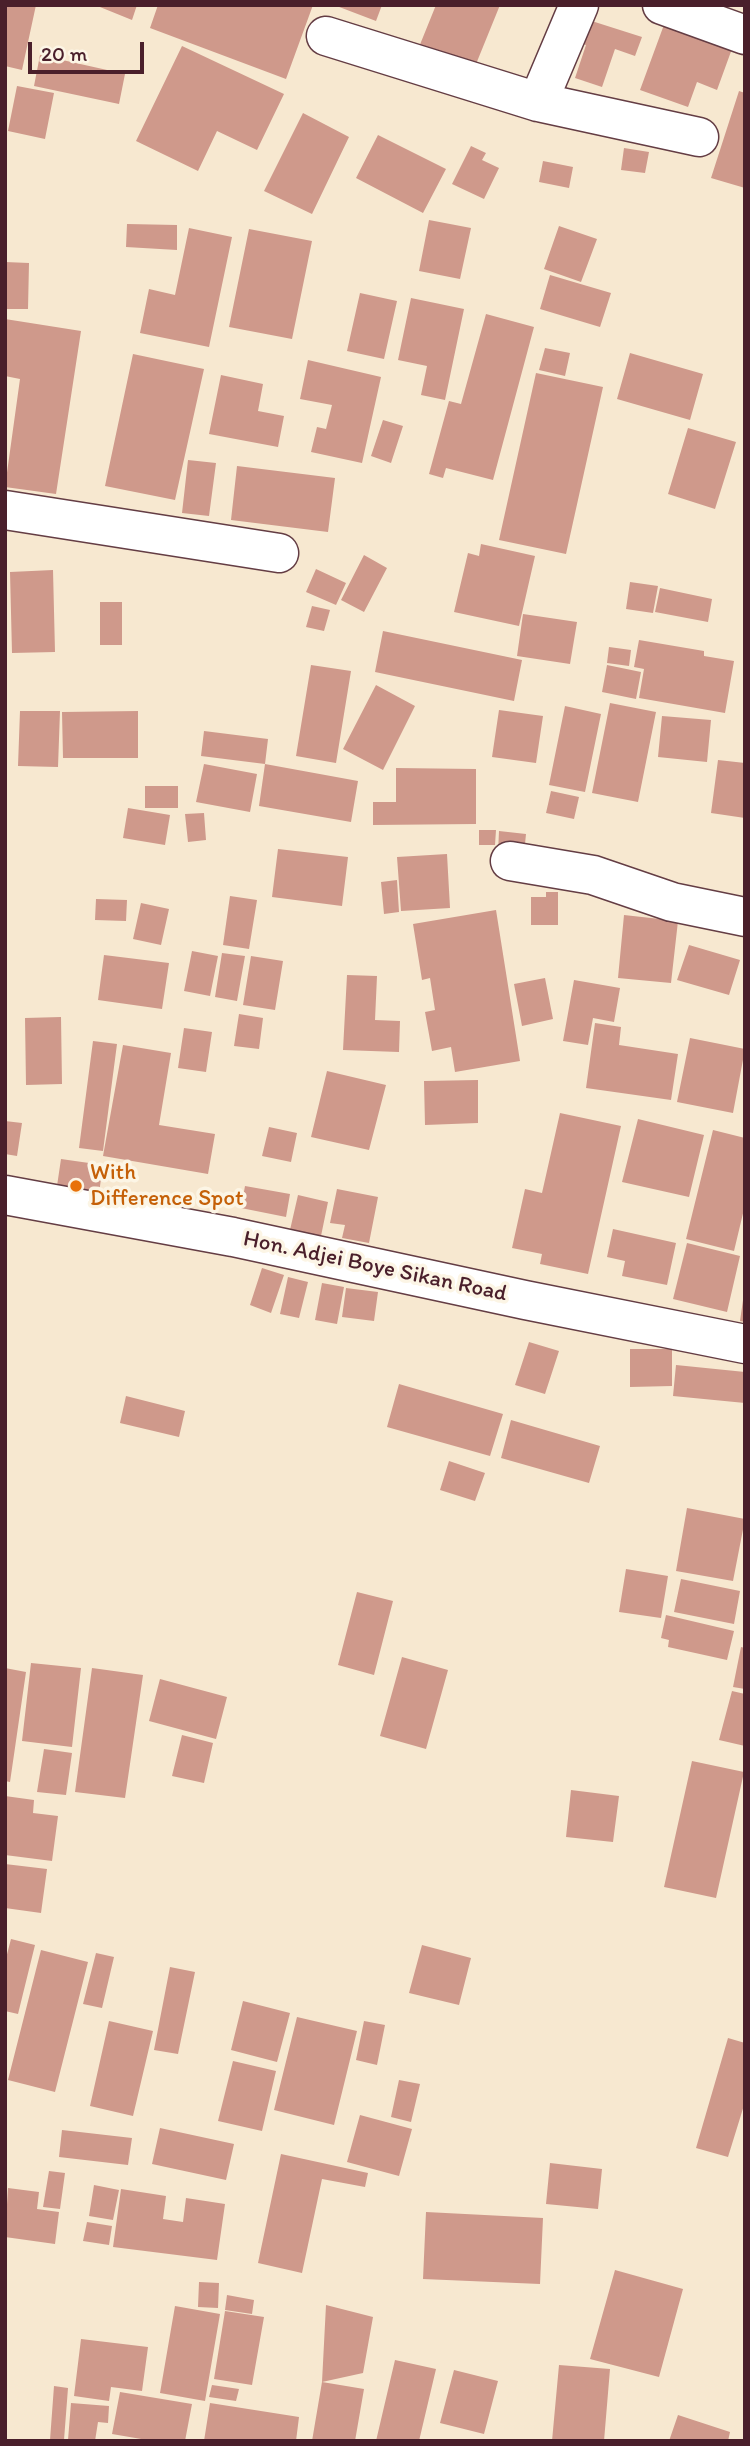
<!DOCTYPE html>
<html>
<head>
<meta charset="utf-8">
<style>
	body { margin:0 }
	#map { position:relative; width:750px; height:2446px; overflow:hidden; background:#f7e8d0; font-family:Itim,sans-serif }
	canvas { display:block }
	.frame { position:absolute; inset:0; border:7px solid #4a1f2b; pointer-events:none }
	.scale { position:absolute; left:28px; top:42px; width:116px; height:32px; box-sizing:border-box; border:4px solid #4a1f2b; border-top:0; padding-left:9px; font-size:21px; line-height:24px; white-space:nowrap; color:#4a1f2b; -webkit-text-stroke:5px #fcf5e5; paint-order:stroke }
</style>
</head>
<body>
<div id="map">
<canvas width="750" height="2446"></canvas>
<div class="frame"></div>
<div class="scale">20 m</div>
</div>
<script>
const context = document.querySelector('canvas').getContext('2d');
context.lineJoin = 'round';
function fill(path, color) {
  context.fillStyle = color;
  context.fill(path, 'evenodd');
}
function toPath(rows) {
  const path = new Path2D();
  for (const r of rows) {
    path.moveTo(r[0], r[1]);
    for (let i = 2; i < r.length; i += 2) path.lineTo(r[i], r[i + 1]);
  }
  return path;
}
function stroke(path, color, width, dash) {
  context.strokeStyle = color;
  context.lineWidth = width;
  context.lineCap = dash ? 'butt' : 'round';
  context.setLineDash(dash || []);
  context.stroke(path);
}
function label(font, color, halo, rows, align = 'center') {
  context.font = font + ' Itim,sans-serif';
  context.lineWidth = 7;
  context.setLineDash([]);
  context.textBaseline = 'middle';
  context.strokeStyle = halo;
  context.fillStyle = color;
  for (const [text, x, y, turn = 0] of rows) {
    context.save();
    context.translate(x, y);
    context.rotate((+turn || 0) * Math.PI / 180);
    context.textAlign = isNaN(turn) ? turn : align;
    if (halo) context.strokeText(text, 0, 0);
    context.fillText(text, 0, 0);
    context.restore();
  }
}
fill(toPath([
	[5,5,36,5,22,70,5,66],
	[95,5,137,5,132,20],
	[158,5,313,5,286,79,150,28],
	[334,5,382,5,376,21],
	[436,5,500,5,474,69,419,47],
	[576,16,642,37,635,56,615,49,602,87,575,78,586,45,569,39],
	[665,22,733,46,717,90,697,82,688,107,640,90],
	[182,46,284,94,257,150,217,131,198,171,136,141],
	[40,55,125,74,119,104,34,86],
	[17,86,54,93,45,139,8,131],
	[739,91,745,93,745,188,711,178],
	[303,113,349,137,312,214,264,191],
	[378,135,446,169,423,213,356,178],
	[471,146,486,153,482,160,499,168,484,199,452,184],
	[624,148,649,152,645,173,621,170],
	[543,161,573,167,569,188,539,182],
	[429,220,471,228,460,279,419,271],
	[127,224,177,225,177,250,126,247],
	[559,226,597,239,581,282,544,269],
	[189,228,232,237,209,347,140,333,149,289,175,295],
	[249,229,312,241,292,339,229,327],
	[5,262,29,263,28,309,5,309],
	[550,275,611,293,600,327,540,309],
	[360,293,397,301,384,359,347,351],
	[411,298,464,309,445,400,421,395,427,366,398,360],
	[486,314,534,327,493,480,446,468,443,478,429,474,449,401,461,404],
	[5,319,81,331,56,494,5,487,20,379,5,376],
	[545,348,570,353,565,376,539,370],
	[630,353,703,374,690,420,617,399],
	[133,354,204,369,175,500,105,486],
	[308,360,381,377,362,463,311,452,317,427,326,429,332,405,300,399],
	[536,373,603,387,566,554,499,540],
	[221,375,263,384,258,411,284,416,278,447,209,434],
	[383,420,403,426,391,463,371,456],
	[688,428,736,442,715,509,668,494],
	[188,460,216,463,209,516,182,513],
	[237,466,335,478,328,532,231,520],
	[481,544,535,556,519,626,454,612,468,553,479,556],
	[364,555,387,568,364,612,341,600],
	[316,569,346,583,336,605,306,592],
	[53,570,55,652,12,653,10,572],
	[630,582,658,586,653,613,626,609],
	[660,588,712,599,708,622,655,612],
	[100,602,122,602,122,645,100,645],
	[312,606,330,610,324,631,306,627],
	[523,614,577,622,570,664,517,656],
	[383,631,522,660,514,701,375,672],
	[639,640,704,651,704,656,734,661,725,713,639,698,644,669,634,667],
	[609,647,631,650,629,666,607,663],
	[311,665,351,671,336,763,296,756],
	[607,665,641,672,636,699,602,692],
	[376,685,415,706,383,770,343,749],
	[610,703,656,712,638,802,592,793],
	[565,706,601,714,585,792,549,785],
	[499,710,543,716,536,763,492,757],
	[20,711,60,711,58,767,18,766],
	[138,711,138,758,63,758,62,712],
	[662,716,711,720,707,762,658,757],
	[204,731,268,739,265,764,201,756],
	[718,760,745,763,745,818,711,813],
	[204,764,257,774,250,812,196,802],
	[265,764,358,781,351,822,259,806],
	[396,768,476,769,476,824,373,825,373,802,396,802],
	[145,786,178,786,178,808,145,808],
	[551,791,579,797,574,819,546,813],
	[128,808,170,815,165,845,123,838],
	[204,813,206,840,188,842,185,814],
	[479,830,496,830,495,845,479,845],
	[499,831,526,834,524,854,498,853],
	[278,849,348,857,342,906,272,897],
	[447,854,450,908,401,911,397,857],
	[397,880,399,912,384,914,381,882],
	[546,892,558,892,558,925,531,925,531,897,546,897],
	[230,896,257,900,249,949,223,945],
	[96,899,127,900,126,921,95,920],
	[141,903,169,909,161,945,133,939],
	[496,910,520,1061,455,1072,451,1047,432,1051,425,1012,435,1010,430,978,422,980,413,924],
	[624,915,678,921,671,983,618,978],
	[689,945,740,960,729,995,677,980],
	[192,951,218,956,210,996,184,991],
	[222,953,245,956,237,1001,215,997],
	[104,955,169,963,162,1009,98,1000],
	[251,956,283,961,275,1010,243,1005],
	[347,975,377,976,375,1020,400,1021,399,1052,343,1050],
	[545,978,553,1019,522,1026,514,984],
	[574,980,620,988,614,1022,593,1018,588,1045,563,1041],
	[239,1014,263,1018,259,1049,234,1046],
	[61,1017,62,1084,26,1085,25,1018],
	[595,1023,621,1027,619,1045,678,1054,671,1100,586,1088],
	[184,1028,212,1032,206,1072,178,1068],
	[690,1038,745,1049,733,1113,677,1102],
	[93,1041,117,1044,103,1151,79,1148],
	[123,1045,171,1053,159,1125,215,1134,208,1174,103,1156],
	[327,1071,386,1085,369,1150,311,1137],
	[478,1080,478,1123,425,1125,424,1081],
	[560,1113,621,1126,588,1274,540,1264,542,1254,512,1248,525,1189,542,1193],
	[638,1119,704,1135,689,1197,622,1182],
	[5,1121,22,1123,17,1156,5,1154],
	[269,1127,297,1133,291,1162,262,1156],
	[713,1130,745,1138,745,1205,734,1251,686,1239],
	[61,1159,103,1165,99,1193,57,1186],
	[245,1186,290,1194,286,1217,241,1208],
	[337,1189,378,1197,369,1243,342,1238,345,1225,330,1223],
	[298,1195,328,1202,321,1236,290,1230],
	[613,1229,676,1243,667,1285,622,1276,625,1261,607,1257],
	[687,1243,740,1256,727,1312,673,1299],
	[262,1268,284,1275,271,1313,250,1305],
	[288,1277,308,1282,299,1318,280,1314],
	[322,1283,344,1287,337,1324,315,1320],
	[346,1288,378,1292,374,1321,342,1317],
	[743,1300,745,1300,745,1322,740,1321],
	[529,1342,559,1351,545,1394,515,1385],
	[630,1349,672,1349,672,1386,630,1387],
	[676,1365,745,1372,745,1403,673,1396],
	[399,1384,503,1414,490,1456,387,1427],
	[126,1396,185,1411,179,1437,120,1423],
	[511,1420,600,1446,589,1483,501,1458],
	[449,1461,485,1473,475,1501,440,1490],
	[687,1508,745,1519,733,1581,676,1571],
	[626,1569,668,1576,661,1618,619,1612],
	[681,1579,740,1591,734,1624,674,1612],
	[357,1592,393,1601,374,1675,338,1665],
	[666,1615,734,1631,727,1660,668,1647,669,1640,661,1638],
	[741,1647,745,1648,745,1689,733,1687],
	[402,1657,448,1670,426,1749,380,1736],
	[31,1663,81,1668,72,1747,22,1741],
	[5,1668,26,1672,10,1782,5,1781],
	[92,1668,143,1675,125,1798,75,1792],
	[160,1679,227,1697,216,1739,149,1721],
	[732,1691,745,1694,745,1746,719,1740],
	[182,1735,213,1743,204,1783,172,1776],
	[44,1749,72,1753,66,1795,37,1792],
	[692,1761,744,1772,716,1898,664,1887],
	[571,1790,619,1796,613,1842,566,1837],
	[5,1796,34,1800,33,1813,58,1816,52,1861,5,1855],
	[5,1864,47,1869,41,1913,5,1908],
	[11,1939,35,1945,18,2014,5,2011,5,1962],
	[422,1945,471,1958,459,2005,409,1993],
	[41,1950,88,1962,55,2092,8,2080],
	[96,1953,114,1957,102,2008,83,2004],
	[170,1967,195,1972,178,2054,154,2050],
	[243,2001,290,2013,277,2062,231,2050],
	[297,2017,357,2031,334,2125,274,2110],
	[109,2021,153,2031,133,2116,90,2106],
	[364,2021,385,2025,377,2065,356,2060],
	[728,2038,745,2043,745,2102,728,2157,696,2148],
	[233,2061,276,2071,262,2131,218,2121],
	[399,2080,420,2084,411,2122,391,2117],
	[360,2115,412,2129,399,2176,347,2162],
	[160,2128,234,2144,226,2180,152,2164],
	[62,2130,132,2138,128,2165,59,2157],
	[281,2154,368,2173,365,2187,322,2179,302,2273,258,2263],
	[550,2163,602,2169,598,2209,546,2204],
	[49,2171,65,2173,60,2209,43,2207],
	[94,2185,119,2190,113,2220,89,2216],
	[8,2188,39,2192,37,2209,59,2212,55,2244,5,2237],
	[121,2189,166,2196,163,2219,183,2222,186,2198,225,2204,217,2260,113,2247],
	[426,2212,543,2218,540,2284,423,2279],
	[87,2222,112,2226,109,2245,83,2241],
	[615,2270,683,2289,659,2377,590,2359],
	[199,2282,219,2283,218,2308,198,2307],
	[227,2295,254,2300,252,2314,225,2310],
	[326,2305,373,2317,363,2373,322,2382],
	[175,2306,220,2314,205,2401,160,2393],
	[225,2311,264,2317,252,2385,214,2379],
	[81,2339,148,2347,142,2391,111,2387,109,2401,74,2396],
	[395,2360,436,2369,419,2441,376,2441],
	[559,2365,610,2369,604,2441,552,2441],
	[454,2370,498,2381,484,2434,440,2423],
	[322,2382,364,2389,355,2441,312,2441],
	[212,2385,239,2389,236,2401,209,2397],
	[54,2386,68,2388,64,2440,50,2440],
	[120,2392,192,2404,185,2441,153,2441,112,2434],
	[71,2403,109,2406,108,2423,98,2422,95,2441,68,2440],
	[210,2403,299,2417,296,2441,204,2441],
	[678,2415,730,2432,728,2441,669,2441]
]), '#cf998b');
const minor = toPath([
	[662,5,745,35],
	[326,36,538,102,699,137],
	[538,102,579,5],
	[5,510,279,553],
	[510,861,593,875,672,902,745,917],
	[5,1195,233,1237,525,1300,745,1344]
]);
stroke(minor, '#643d44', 41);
stroke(minor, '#fff', 38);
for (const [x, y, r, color] of [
	[76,1186,7,"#e8710a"]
]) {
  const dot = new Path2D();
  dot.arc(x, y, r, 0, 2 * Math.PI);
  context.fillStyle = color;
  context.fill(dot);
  stroke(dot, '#fcf5e5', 2.5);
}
label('23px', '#c56008', '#fcf5e5', [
	["With",90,1173],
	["Difference Spot",90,1199]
], 'left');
label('23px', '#4a1f2b', '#fcf5e5', [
	["Hon. Adjei Boye Sikan Road",375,1267,12]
]);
</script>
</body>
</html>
